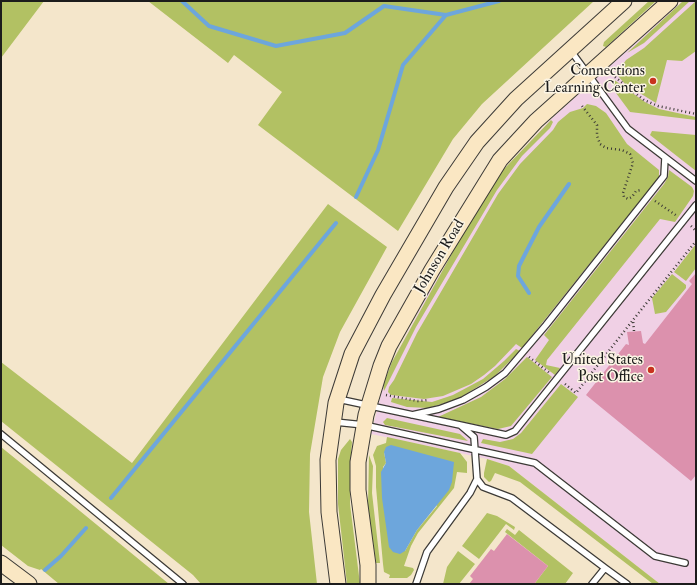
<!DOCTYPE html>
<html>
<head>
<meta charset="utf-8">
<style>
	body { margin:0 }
	#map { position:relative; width:697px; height:585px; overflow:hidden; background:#f4e6cb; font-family:"IM FELL Double Pica",serif }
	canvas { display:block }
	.frame { position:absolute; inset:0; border:2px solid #1c1c1c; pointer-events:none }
</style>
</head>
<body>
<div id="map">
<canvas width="697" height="585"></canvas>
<div class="frame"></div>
</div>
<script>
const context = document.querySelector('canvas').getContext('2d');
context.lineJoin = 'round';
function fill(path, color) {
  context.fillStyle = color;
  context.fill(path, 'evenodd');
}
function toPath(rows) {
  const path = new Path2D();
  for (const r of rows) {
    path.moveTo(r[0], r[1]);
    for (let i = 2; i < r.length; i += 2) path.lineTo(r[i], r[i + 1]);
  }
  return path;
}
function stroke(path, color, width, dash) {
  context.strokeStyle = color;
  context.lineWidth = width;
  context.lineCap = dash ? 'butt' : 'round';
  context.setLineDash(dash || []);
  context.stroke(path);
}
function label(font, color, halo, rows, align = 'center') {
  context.font = font + ' "IM FELL Double Pica",serif';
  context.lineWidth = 3;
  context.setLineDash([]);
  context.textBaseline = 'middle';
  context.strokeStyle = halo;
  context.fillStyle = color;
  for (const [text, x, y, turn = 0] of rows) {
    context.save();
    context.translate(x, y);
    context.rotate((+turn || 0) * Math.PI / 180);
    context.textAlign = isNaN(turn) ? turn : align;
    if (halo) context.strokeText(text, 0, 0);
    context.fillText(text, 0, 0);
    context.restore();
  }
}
fill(toPath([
	[682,1,696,1,696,584,660,584,509,466,487,459,371,434,383,387,392,362,429,292,503,170,549,121]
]), '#f0d0e5');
fill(toPath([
	[1,1,44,1,1,58],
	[148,1,594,1,482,104,453,139,398,231,258,125,282,92,234,55,228,63],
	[649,1,656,1,606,47,603,46,604,42],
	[683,1,690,1,644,43,627,53],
	[696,1,696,51,682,61,667,60,656,103,625,84,618,76,618,72,626,60,644,48],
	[613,79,645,102,659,109,696,117,696,120,630,112,616,93],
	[587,104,596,106,606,113,627,144,659,170,659,177,522,348,516,344,495,366,484,375,471,384,443,396,424,399,391,395,388,392,389,387,394,380,417,333,498,194,520,164,553,130,558,122,570,112,583,108],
	[551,120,553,122,550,128,522,156,497,190,416,327,384,391,383,385,392,362,471,219,503,170],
	[652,131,696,135,696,171,650,135],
	[669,170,692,187,694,191,693,196,675,222,660,219,547,360,546,365,560,368,555,375,535,360,549,340,544,335,664,184,668,177],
	[328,204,387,247,340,332,323,377,310,454,309,512,317,584,201,584,193,575,1,421,1,362,132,463],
	[696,244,696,268,686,281,674,272],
	[672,274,686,285,686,288,666,312,655,314,652,298],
	[516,349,520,351,495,376,458,399,428,408,407,407,391,402,392,398,432,402,453,395,483,379,504,361],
	[527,357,552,377,511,426,498,429,438,417,481,397,505,379],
	[561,384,578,397,532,454,481,443,483,439,500,442,513,439,521,433],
	[387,418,460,434,468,441,385,425,383,422],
	[387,437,460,453,467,462,467,473,457,472,454,488,418,533,411,546,404,566,413,568,414,570,411,575,407,578,389,578,390,575,384,572,383,564,376,487,376,466,373,455,377,446,386,443],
	[384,452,437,506,417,530,405,551,383,467,386,463],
	[350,439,352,442,350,467,350,504,360,584,347,584,338,504,338,459,341,450],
	[1,447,69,502,169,584,59,584,41,569,40,570,28,566,1,545],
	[369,455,373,466,372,493,380,563,376,563,368,506],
	[487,459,509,466,660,584,653,584,520,482,495,473,491,481,489,482,484,477,484,473],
	[487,513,497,516,515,527,514,530,506,524,479,559,462,546],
	[507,529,515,535,519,530,573,573,565,584,535,583,548,566,505,532],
	[458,551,475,564,459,584,443,584,447,567]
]), '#b2c163');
fill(toPath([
	[391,445,454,462,452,482,449,490,417,530,405,551,400,554,393,552,389,547,382,498,381,472,386,463,384,452,386,447]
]), '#6da6dc');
stroke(toPath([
	[182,1,209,26,276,46,345,33,384,6,446,15,499,1],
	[356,197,378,150,403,65,446,15],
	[529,293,518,276,519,266,539,227,569,184],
	[111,498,336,223],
	[45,570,61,556,86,528]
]), '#6da6dc', 4);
fill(toPath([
	[696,273,696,475,691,481,586,395,626,344,629,345,627,332,641,331,643,343,645,344,692,284,689,281],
	[507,534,548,566,535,583,536,584,469,584,473,579,470,576,491,549,494,551]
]), '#dc91ad');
const lane = toPath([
	[571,51,628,129,696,181],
	[338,399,460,425,474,437,477,479,470,493,427,552,416,584],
	[412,415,439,409,463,400,486,387,505,373,546,325,664,176,665,158],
	[335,422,364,425,535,463,655,556,685,563],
	[460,425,506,435,515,431,696,205],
	[1,434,183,584],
	[477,479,483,487,512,498,605,568,592,584],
	[605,568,627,584]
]);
const secondary = toPath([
	[1,563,29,584],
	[338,584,329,512,328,460,336,403,352,354,383,295,446,187,477,142,516,99,624,1],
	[368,584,368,565,358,490,358,462,366,415,381,366,389,346,432,270,500,160,536,121,670,1]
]);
stroke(lane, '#3c3a36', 8);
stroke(secondary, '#3c3a36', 17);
stroke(toPath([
	[615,77,644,100,658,106,696,114],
	[582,106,597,125,597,136,600,144,606,148,622,150,630,154,633,163,623,193,624,197,628,199,632,197,636,191,641,190],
	[655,201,677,216],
	[691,226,696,231],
	[634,331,633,320,696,241],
	[529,357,551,374],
	[565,384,576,393,633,320],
	[386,395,418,401,429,400]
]), '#3c3a36', 2.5, [1, 3]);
stroke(lane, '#fff', 5.5);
stroke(secondary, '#fae7c3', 15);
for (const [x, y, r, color] of [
	[653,81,4,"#c8321e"],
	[651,370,4,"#c8321e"]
]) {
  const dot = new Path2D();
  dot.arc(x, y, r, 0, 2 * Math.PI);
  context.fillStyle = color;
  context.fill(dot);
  stroke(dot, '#fcf5e5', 1.5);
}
label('15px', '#1c1c1c', '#fcf5e5', [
	["Connections",645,72],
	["Learning Center",645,89],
	["United States",643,361],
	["Post Office",643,378]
], 'right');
label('15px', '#1c1c1c', '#fcf5e5', [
	["Johnson Road",440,257,-59]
]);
</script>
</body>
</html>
